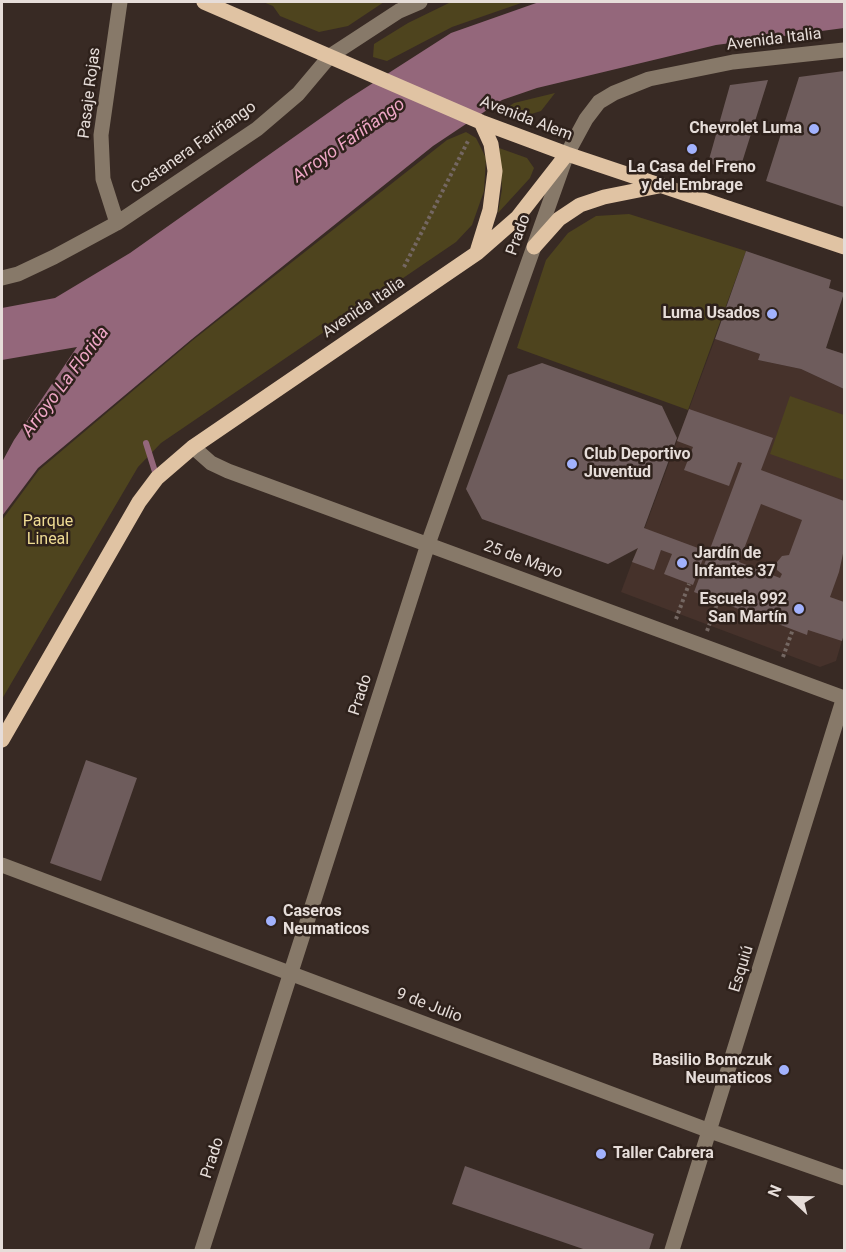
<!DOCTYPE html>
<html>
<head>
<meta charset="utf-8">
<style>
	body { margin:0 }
	#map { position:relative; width:846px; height:1252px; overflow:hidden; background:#382a24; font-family:Roboto,sans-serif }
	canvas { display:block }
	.frame { position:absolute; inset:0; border:3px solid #e6ddd9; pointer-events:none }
	.north { position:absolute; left:762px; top:1168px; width:60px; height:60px; -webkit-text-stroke:4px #2e211b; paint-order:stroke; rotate:292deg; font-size:16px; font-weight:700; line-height:24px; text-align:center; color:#e6ddd9 }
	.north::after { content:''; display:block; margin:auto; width:21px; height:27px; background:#e6ddd9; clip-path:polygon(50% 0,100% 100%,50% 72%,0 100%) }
</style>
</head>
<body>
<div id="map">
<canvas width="846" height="1252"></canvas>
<div class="frame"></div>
<div class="north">N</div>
</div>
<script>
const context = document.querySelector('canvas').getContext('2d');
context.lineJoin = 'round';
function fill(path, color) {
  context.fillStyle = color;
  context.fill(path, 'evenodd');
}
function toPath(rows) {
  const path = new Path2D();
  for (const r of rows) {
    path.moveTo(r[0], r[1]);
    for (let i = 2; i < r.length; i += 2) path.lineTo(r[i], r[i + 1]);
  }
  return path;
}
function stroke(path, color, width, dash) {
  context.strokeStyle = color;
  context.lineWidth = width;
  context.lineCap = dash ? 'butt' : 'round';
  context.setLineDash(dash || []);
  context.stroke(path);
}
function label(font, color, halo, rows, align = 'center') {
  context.font = font + ' Roboto,sans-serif';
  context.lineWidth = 5;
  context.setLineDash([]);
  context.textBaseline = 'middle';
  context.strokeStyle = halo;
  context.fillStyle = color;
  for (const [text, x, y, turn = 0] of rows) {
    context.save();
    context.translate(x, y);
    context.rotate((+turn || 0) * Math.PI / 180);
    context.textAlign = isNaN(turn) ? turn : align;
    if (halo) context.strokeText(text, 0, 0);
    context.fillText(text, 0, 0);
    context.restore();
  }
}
fill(toPath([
	[715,339,760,354,758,360,801,369,844,389,844,634,836,661,820,667,621,592]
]), '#46322b');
fill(toPath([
	[263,2,384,2,348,26,319,32,280,16,273,6],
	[451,2,524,2,452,27,387,61,373,57,374,44,408,23],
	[555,93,541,111,528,115,505,109,514,103],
	[466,132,476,138,486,158,484,191,472,225,456,242,161,443,138,467,2,699,2,520,39,470,193,340,447,140],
	[499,148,527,158,534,168,530,178,498,213,502,189],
	[629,214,746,251,688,410,517,348,546,260,568,233,596,216],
	[790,396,844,415,844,480,770,454]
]), '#4e441e');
fill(toPath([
	[539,2,844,2,844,28,716,45,537,88,502,100,433,146,192,339,38,468,2,516,2,462,14,440,77,347,2,360,2,308,55,298,130,253,345,101,451,33]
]), '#94677b');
stroke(toPath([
	[146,443,157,478]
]), '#94677b', 6);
fill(toPath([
	[844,71,844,207,766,181,799,77],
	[768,80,739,172,708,163,730,85],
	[746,251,831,280,829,288,844,293,826,348,844,354,844,389,801,369,758,360,760,354,715,339],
	[542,363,662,406,677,438,644,528,706,551,693,585,664,574,672,554,661,550,654,570,632,562,638,548,608,564,482,519,466,489,508,375],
	[689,409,773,438,761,470,844,501,844,549,839,572,830,597,844,602,844,634,842,641,808,630,807,635,694,592,742,463,738,462,729,486,684,470,693,447,677,441],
	[761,504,802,520,789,555,782,556,777,562,777,570,782,574,780,578,739,562],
	[86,760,137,778,101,881,50,863],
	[465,1166,654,1234,649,1250,586,1250,452,1204]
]), '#6e5c5c');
stroke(toPath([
	[404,267,468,141],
	[676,619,689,584],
	[707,631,718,601],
	[783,657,793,629]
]), '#746762', 4, [3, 3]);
stroke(toPath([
	[117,223,103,179,101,135,120,2],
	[2,278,18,274,54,257,117,223,257,129,298,94,330,56,399,11,420,2],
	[193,447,211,463,228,471,844,698],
	[2,865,710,1131,844,1178],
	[202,1250,428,544,567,154,586,119,599,102,614,93,649,79,733,62,844,50],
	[672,1250,844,697]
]), '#877969', 15);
stroke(toPath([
	[204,2,481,122,567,154,844,247],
	[534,247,559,219,580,205,604,197,659,186],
	[477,252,490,210,495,171,491,144,481,122],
	[2,740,139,502,157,478,193,447,477,253,517,218,567,154]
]), '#e0c3a3', 15);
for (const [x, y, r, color] of [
	[814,129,6,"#a2b2fd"],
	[692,149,6,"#a2b2fd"],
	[772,314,6,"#a2b2fd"],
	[572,464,6,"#a2b2fd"],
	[682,563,6,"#a2b2fd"],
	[799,609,6,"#a2b2fd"],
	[271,921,6,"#a2b2fd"],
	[784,1070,6,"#a2b2fd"],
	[601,1154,6,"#a2b2fd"]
]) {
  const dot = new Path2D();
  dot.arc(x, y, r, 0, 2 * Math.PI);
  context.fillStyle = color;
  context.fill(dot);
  stroke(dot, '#2e211b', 2);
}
label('16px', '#e6ddd9', '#2e211b', [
	["Avenida Italia",774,40,-7],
	["Pasaje Rojas",90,93,-83],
	["Avenida Alem",526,119,21],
	["Costanera Fariñango",194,148,-35],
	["Prado",519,235,-70],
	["Avenida Italia",364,308,-34],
	["25 de Mayo",523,560,20],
	["Prado",361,695,-72],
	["Esquiú",742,969,-73],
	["9 de Julio",429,1006,21],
	["Prado",213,1158,-72]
]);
label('bold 16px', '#e6ddd9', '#2e211b', [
	["Chevrolet Luma",802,129],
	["La Casa del Freno",692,168,"center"],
	["y del Embrage",692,186,"center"],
	["Luma Usados",760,314],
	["Club Deportivo",584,455,"left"],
	["Juventud",584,473,"left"],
	["Jardín de",694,554,"left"],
	["Infantes 37",694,572,"left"],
	["Escuela 992",787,600],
	["San Martín",787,618],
	["Caseros",283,912,"left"],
	["Neumaticos",283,930,"left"],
	["Basilio Bomczuk",772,1061],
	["Neumaticos",772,1079],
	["Taller Cabrera",613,1154,"left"]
], 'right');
label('16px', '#eedb93', '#2e211b', [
	["Parque",48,522],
	["Lineal",48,540]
]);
label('italic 18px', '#eea6c5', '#2e211b', [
	["Arroyo Fariñango",349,141,-35],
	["Arroyo La Florida",66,382,-53]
]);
</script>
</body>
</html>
